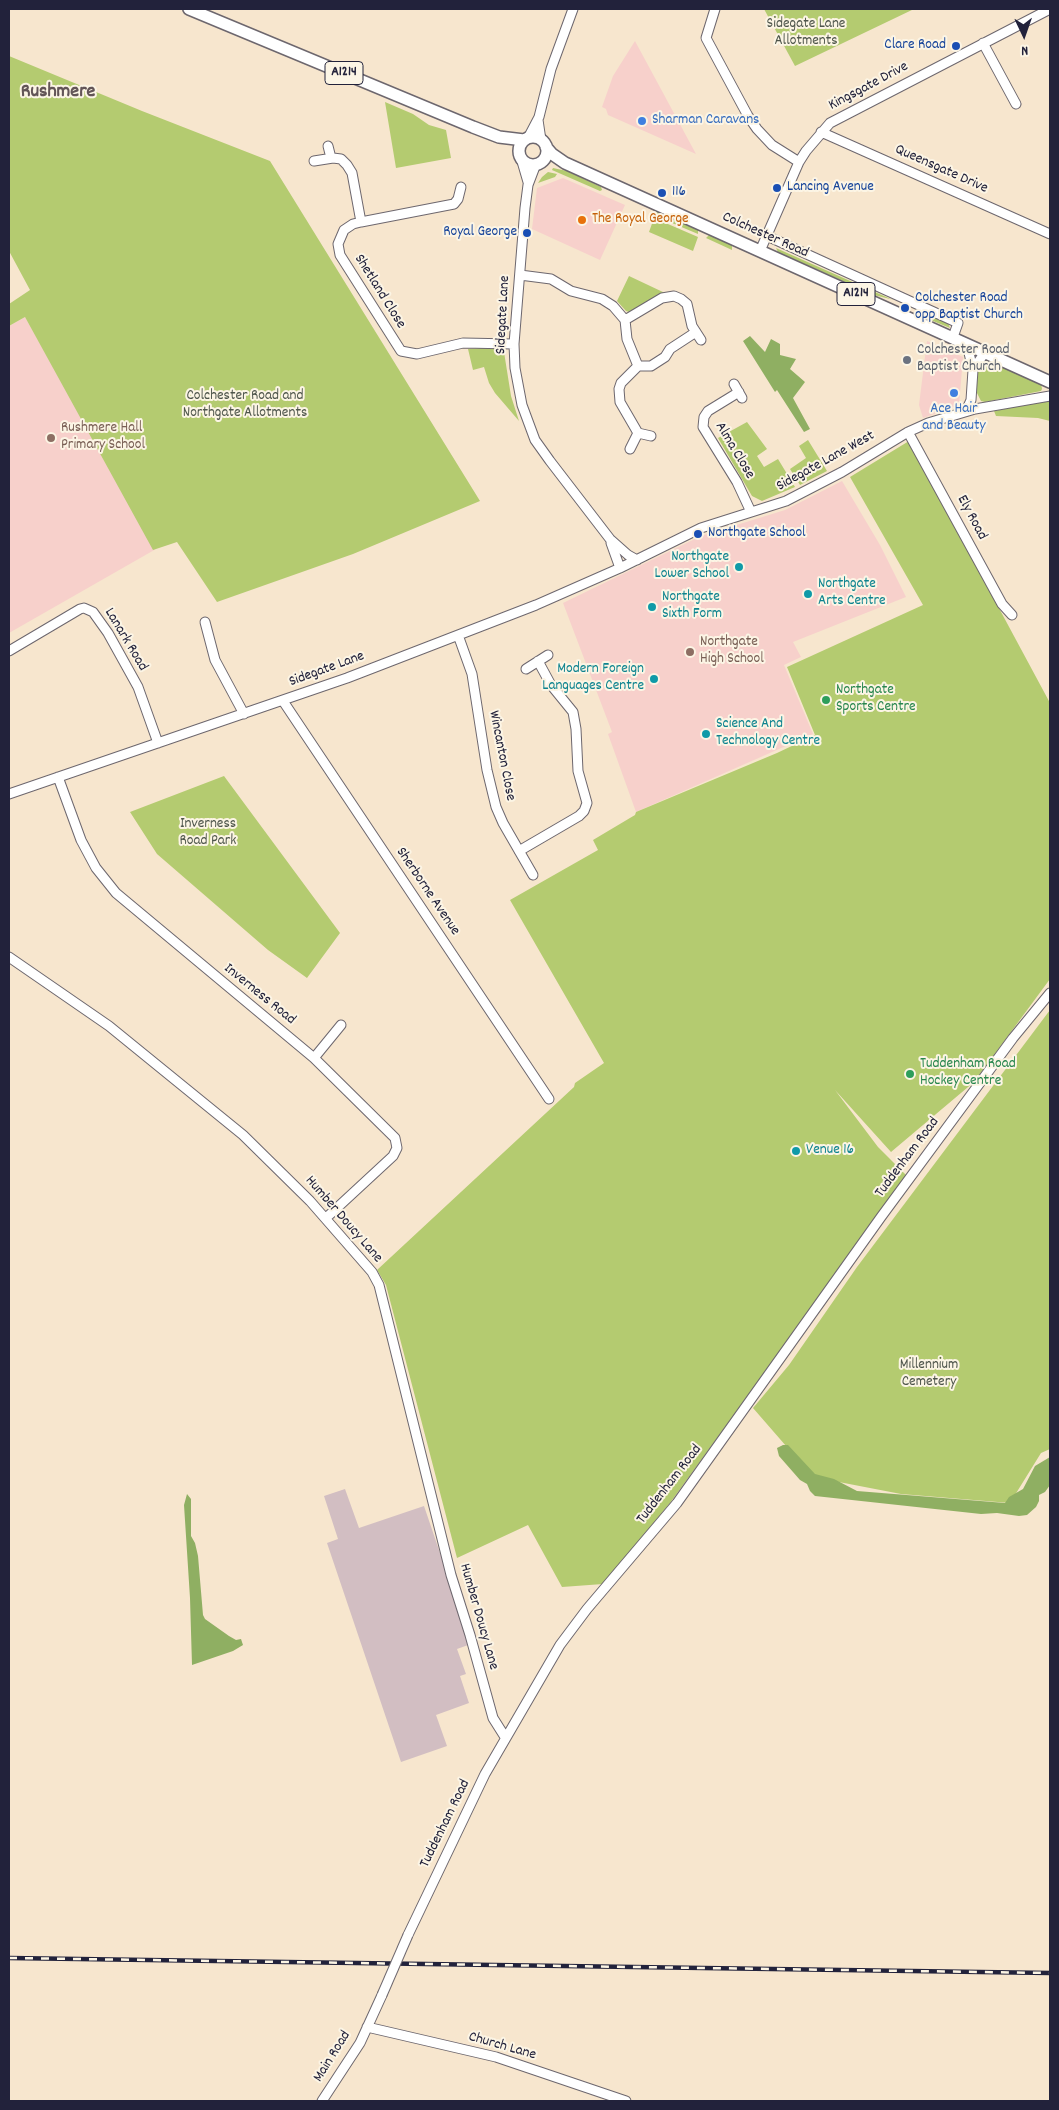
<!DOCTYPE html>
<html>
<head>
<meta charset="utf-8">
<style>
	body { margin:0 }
	#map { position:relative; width:1059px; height:2110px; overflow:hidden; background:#f7e6ce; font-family:Dekko,sans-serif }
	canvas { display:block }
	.frame { position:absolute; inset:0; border:10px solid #22223b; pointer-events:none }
	.north { position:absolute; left:999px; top:10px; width:50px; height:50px; -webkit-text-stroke:4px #fcf5e5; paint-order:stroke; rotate:177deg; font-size:14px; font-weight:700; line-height:20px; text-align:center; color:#22223b }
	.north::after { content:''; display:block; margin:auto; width:18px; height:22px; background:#22223b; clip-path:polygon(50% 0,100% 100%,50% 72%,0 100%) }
</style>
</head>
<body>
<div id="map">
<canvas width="1059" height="2110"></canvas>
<div class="frame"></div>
<div class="north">N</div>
</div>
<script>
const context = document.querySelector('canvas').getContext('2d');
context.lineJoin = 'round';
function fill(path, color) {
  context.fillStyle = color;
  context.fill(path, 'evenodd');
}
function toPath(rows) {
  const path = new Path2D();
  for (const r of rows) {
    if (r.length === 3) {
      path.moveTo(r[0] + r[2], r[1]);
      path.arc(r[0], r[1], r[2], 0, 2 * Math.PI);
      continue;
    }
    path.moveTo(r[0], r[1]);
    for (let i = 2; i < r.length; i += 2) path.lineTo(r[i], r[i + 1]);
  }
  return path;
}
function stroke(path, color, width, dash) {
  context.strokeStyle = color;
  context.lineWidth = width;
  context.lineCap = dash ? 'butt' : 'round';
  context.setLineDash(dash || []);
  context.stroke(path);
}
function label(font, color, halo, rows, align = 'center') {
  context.font = font + ' Dekko,sans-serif';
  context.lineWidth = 4;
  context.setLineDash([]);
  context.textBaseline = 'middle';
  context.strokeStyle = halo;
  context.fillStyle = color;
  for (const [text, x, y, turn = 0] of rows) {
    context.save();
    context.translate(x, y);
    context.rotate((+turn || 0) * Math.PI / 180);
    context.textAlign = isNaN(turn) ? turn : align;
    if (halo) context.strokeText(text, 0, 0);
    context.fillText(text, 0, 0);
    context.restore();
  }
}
fill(toPath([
	[635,41,696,154,608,115,606,109,602,107,613,76],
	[563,178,625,205,600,260,532,229,537,188],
	[25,317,156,549,9,633,9,326],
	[927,341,963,357,959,405,923,418,919,405],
	[842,481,880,545,906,597,793,642,801,657,784,665,813,734,636,812,608,734,612,732,563,603,701,536,785,510]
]), '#f7d0cb');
fill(toPath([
	[345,1489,359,1528,424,1506,471,1644,457,1649,466,1674,460,1676,469,1703,436,1715,447,1746,401,1762,327,1543,338,1539,324,1496]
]), '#d2bec2');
fill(toPath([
	[764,9,914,9,795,66],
	[9,56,142,111,270,161,480,501,353,554,217,602,177,542,153,550,25,317,9,326,9,304,30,290,9,251],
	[385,102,413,114,429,125,446,130,451,158,396,168],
	[553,168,567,171,601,187,602,190,600,191,552,170],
	[548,172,557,174,555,177,538,183,542,177],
	[657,212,698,230,698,234,653,215],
	[654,218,698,237,693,251,649,232],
	[709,235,732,245,732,250,706,238],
	[776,248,893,300,894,300,874,295,778,252],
	[629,276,665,293,629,312,626,311,617,301],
	[914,309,948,323,950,328,933,321],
	[483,348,497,349,504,352,511,396,519,421,495,393,489,383,484,367,473,370,468,349],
	[990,361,1041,383,1042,389,1041,391,985,402,981,401,976,391,978,369,985,362],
	[1050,400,1050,421,1038,418,996,416,994,411],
	[747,422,767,449,757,456,764,467,778,459,795,487,762,501,752,496,718,438],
	[808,440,827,471,800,485,790,469,806,458,799,446],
	[909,441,1050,703,1050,979,974,1082,891,1152,835,1090,878,1147,907,1176,670,1503,603,1584,562,1587,528,1525,457,1558,386,1285,377,1270,574,1087,575,1083,604,1063,510,900,598,850,593,840,635,815,636,812,777,753,815,735,787,667,923,605,850,477],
	[224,776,340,933,307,978,268,950,157,854,130,812],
	[1050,1010,1050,1449,1041,1453,1010,1503,901,1494,813,1477,753,1408,789,1365,857,1267]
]), '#b4cb70');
fill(toPath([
	[750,336,765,352,771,339,780,344,780,355,796,359,790,369,805,382,793,398,810,429,804,432,777,390,775,392,743,341],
	[783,1445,788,1445,815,1474,834,1479,857,1491,1005,1503,1009,1497,1023,1489,1035,1466,1050,1457,1050,1485,1045,1492,1039,1495,1039,1501,1036,1507,1027,1515,1019,1516,997,1513,981,1514,815,1496,810,1491,807,1484,800,1480,779,1456,777,1448],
	[187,1494,191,1499,191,1536,195,1543,198,1556,203,1615,205,1619,229,1636,236,1640,241,1639,243,1645,233,1651,192,1665,190,1598,184,1505]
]), '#8faf62');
const minor = toPath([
	[715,9,706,38,748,116,757,129,772,145,799,162],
	[983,43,1016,104],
	[538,120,541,140],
	[821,132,1050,234],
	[528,138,539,117,551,69,573,9],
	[328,146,331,158],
	[521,158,528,182],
	[314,161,333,158,341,159,347,165,352,173,361,222,454,204,458,199,461,187],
	[536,164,528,185,525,208,514,344,515,368,522,405,535,440,550,461,610,539,628,555,637,560],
	[361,222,353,224,344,230,338,244,340,255,401,351,417,354,463,343,514,344],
	[767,236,958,323,953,337],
	[760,251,799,162,806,151,830,123,1050,9],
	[520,275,551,279,571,291,602,299,613,306,625,320,627,339,638,366,621,383,619,389,620,402,638,433,630,449],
	[625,320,662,298,674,296,681,299,687,304,692,326,701,340],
	[963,343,969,353,973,370],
	[638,366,651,366,665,357,670,349,696,332],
	[734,384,742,398],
	[739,392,708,411,704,417,703,427,737,482,751,512],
	[966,411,971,400,973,370,985,352],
	[908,432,1002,604,1012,615],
	[638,433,651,436],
	[611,543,620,568],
	[205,622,215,660,244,714],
	[458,635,472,674,487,770,496,807,503,823,533,875],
	[9,651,80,609,84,608,93,612,108,633,138,687,158,743],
	[526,669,548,655],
	[283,701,549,1099],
	[58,777,81,840,96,868,116,893,314,1058,395,1138,397,1148,393,1156,326,1218],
	[9,794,347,678,536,605,620,568,701,528,786,501,842,472,908,432,928,423,975,409,1050,396],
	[519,851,579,816,584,811,587,803,578,771,576,729,573,712,551,685,538,661],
	[9,957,109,1026,243,1135,310,1201,372,1272,379,1285,451,1575,470,1635,493,1718,505,1737],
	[314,1058,341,1025],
	[408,1935,485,1774,560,1645,587,1609,677,1503,881,1217,1013,1038,1050,993],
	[367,2027,496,2057,626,2101],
	[322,2101,360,2043,382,1995]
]);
const major = toPath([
	[189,9,473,127,499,137,524,140],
	[533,151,14],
	[546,147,552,154,565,163,1050,382]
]);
stroke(minor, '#6d676e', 11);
stroke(major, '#6d676e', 14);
stroke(minor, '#fff', 9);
stroke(major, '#fff', 11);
const rail = toPath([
	[9,1958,1050,1973]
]);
stroke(rail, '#22223b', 4.5);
stroke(rail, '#fcf5e5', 2.5, [8]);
const minorBridge = toPath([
	[382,1995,408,1935]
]);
stroke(minorBridge, '#6d676e', 11, []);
stroke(minorBridge, '#fff', 9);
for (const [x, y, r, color] of [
	[956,46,5,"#1a4fb4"],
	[642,121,5,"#3f7fe0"],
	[777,188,5,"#1a4fb4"],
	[662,193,5,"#1a4fb4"],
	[582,220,5,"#e8710a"],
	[527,233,5,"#1a4fb4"],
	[905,308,5,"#1a4fb4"],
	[907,360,5,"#6b7280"],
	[954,393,5,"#3f7fe0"],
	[51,438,5,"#8d6e63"],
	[698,534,5,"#1a4fb4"],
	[739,567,5,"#0f9aa8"],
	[808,594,5,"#0f9aa8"],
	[652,607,5,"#0f9aa8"],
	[690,652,5,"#8d6e63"],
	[654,679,5,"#0f9aa8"],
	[826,700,5,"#2e9e5b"],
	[706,734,5,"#0f9aa8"],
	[910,1074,5,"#2e9e5b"],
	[796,1151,5,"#0f9aa8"]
]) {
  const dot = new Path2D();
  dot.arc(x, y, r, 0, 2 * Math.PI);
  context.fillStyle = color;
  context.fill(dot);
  stroke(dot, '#fcf5e5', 2);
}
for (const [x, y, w] of [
	[344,73,38],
	[856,294,38]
]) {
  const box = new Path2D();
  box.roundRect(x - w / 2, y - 11.5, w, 23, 4);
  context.fillStyle = '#fcf5e5';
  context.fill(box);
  stroke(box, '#22223b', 1);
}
label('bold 14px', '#22223b', null, [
	["A1214",344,73],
	["A1214",856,294]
]);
label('15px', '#4e554b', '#fcf5e5', [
	["Sidegate Lane",806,25],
	["Allotments",806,42],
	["Colchester Road and",245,397],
	["Northgate Allotments",245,414],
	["Inverness",208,825],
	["Road Park",208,842],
	["Millennium",929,1366],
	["Cemetery",929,1383]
]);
label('15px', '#164399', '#fcf5e5', [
	["Clare Road",946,46,"right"],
	["Lancing Avenue",787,188],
	["116",672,193],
	["Royal George",517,233,"right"],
	["Colchester Road",915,299],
	["opp Baptist Church",915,316],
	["Northgate School",708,534]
], 'left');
label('15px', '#22223b', '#fcf5e5', [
	["Kingsgate Drive",869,87,-28],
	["Queensgate Drive",941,170,24],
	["Colchester Road",765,236,24],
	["Shetland Close",379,292,58],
	["Sidegate Lane",504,315,-87],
	["Alma Close",734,451,59],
	["Sidegate Lane West",826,462,-29],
	["Ely Road",971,518,62],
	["Lanark Road",125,640,59],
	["Sidegate Lane",327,670,-20],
	["Wincanton Close",501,756,79],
	["Sherborne Avenue",427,892,56],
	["Inverness Road",259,995,39],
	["Tuddenham Road",908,1158,-53],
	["Humber Doucy Lane",343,1220,49],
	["Tuddenham Road",670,1485,-52],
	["Humber Doucy Lane",478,1617,74],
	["Tuddenham Road",446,1824,-64],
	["Church Lane",502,2047,16],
	["Main Road",333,2057,-58]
]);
label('15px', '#366cbe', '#fcf5e5', [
	["Sharman Caravans",652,121],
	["Ace Hair",954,410,"center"],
	["and Beauty",954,427,"center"]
], 'left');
label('15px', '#c56008', '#fcf5e5', [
	["The Royal George",592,220]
], 'left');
label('15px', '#5b616d', '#fcf5e5', [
	["Colchester Road",917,351],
	["Baptist Church",917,368]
], 'left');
label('15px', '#785e54', '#fcf5e5', [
	["Rushmere Hall",61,429],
	["Primary School",61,446],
	["Northgate",700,643],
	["High School",700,660]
], 'left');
label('15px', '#0d838f', '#fcf5e5', [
	["Northgate",729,558,"right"],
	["Lower School",729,575,"right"],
	["Northgate",818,585],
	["Arts Centre",818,602],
	["Northgate",662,598],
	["Sixth Form",662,615],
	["Modern Foreign",644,670,"right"],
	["Languages Centre",644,687,"right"],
	["Science And",716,725],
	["Technology Centre",716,742],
	["Venue 16",806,1151]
], 'left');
label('15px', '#27864d', '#fcf5e5', [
	["Northgate",836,691],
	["Sports Centre",836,708],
	["Tuddenham Road",920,1065],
	["Hockey Centre",920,1082]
], 'left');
label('bold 20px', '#635557', '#fcf5e5', [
	["Rushmere",58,93]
]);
</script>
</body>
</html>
